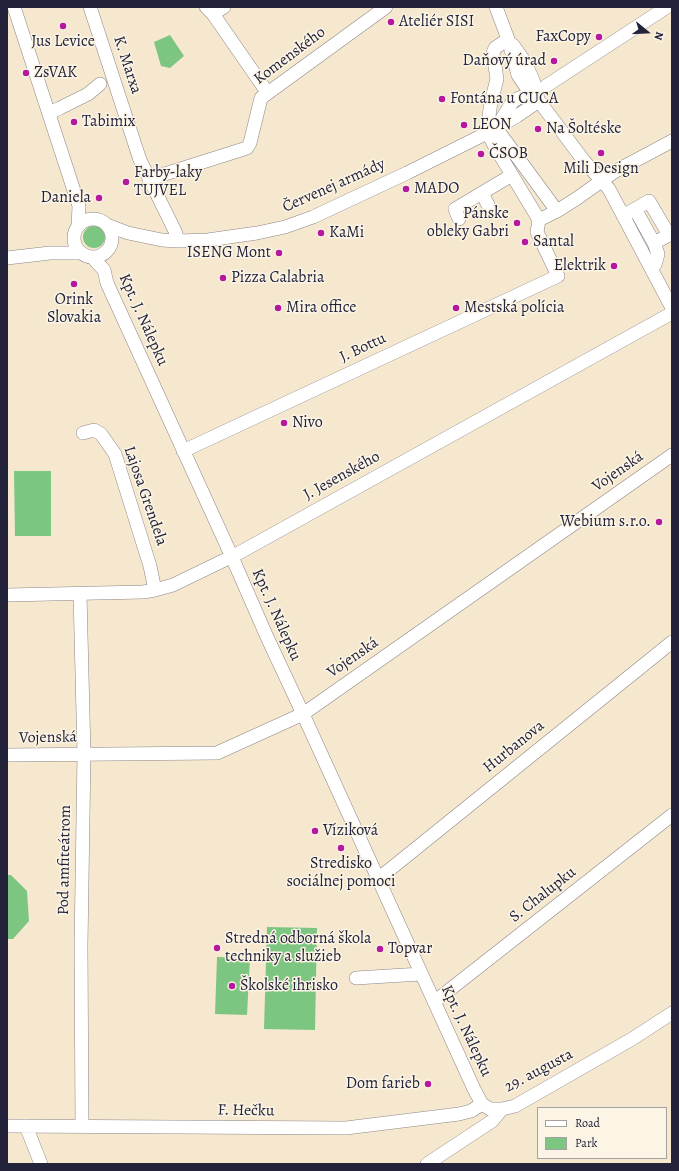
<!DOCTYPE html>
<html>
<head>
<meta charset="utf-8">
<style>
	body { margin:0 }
	#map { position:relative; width:679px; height:1171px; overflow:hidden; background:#f6e8cf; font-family:Alegreya,serif }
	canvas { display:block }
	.frame { position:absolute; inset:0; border:8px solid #22223b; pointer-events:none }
	.legend { position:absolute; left:537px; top:1107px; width:130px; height:52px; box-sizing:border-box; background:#fcf5e5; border:1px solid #a5a1a1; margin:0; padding:5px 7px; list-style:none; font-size:12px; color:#22223b }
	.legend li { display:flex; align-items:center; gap:8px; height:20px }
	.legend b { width:20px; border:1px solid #a5a1a1 }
	.north { position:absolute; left:627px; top:12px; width:40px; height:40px; -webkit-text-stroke:3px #fcf5e5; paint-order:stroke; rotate:108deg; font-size:11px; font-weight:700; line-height:16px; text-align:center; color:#22223b }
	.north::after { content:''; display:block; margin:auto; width:14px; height:18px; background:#22223b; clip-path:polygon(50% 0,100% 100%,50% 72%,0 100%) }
</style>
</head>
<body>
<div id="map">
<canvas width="679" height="1171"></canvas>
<div class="frame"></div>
<ul class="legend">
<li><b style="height:5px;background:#fff"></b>Road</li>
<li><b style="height:11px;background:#7dc682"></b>Park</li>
</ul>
<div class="north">N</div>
</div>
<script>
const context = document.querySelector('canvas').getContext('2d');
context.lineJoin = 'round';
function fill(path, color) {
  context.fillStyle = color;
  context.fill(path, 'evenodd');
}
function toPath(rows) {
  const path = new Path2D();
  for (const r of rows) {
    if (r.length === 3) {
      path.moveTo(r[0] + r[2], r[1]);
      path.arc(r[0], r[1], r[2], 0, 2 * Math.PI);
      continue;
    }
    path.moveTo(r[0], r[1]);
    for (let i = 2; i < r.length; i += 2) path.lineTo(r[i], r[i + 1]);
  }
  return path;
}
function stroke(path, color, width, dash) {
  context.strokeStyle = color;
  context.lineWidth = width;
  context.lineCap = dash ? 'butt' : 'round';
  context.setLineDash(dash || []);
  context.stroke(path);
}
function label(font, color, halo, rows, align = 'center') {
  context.font = font + ' Alegreya,serif';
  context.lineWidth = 3;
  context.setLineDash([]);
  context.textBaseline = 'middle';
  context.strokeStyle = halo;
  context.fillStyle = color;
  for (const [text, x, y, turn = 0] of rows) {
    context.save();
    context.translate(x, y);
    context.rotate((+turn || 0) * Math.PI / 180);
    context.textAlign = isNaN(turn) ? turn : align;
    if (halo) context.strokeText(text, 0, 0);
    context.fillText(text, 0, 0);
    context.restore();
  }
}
fill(toPath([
	[170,35,184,56,170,68,161,66,154,42],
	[94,237,11],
	[14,471,51,471,51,536,15,536],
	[7,875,11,875,27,891,29,921,13,939,7,939],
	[267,927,317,928,315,1030,264,1029],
	[217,957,250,958,247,1015,215,1014]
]), '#7dc682');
const minor = toPath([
	[14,7,79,206,78,226],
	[90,7,140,160,175,231,178,241],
	[206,7,213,14,267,92],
	[496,7,508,39,518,75,528,90,539,101,584,161,609,189,672,308],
	[213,14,224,7],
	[513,45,525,62,533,80,538,99],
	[546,86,667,7],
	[49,113,60,108,88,94,100,84],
	[498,125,513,101,519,98,525,96,532,98,538,100],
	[496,128,557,211],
	[149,179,247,148,250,143,261,98,386,7],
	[482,193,489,207],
	[635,209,654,243,658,254,655,265,651,267],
	[623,216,649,201,669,235,654,243],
	[93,238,19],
	[459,219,455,209,512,175],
	[539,220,557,211,576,199,614,172,672,141],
	[107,225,128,233,162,240,178,241,208,240,257,233,285,227,313,217,407,173,489,132,517,116,539,101],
	[7,258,50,253,81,253],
	[93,258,104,270,107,283,232,557,267,637,303,714,474,1089,482,1104,490,1109,502,1109,515,1106,632,1039,672,1013],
	[83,433,94,430,101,434,115,454,150,566,155,590],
	[183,451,558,276,537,232,539,220,494,145,490,137,489,116,491,102,497,79,493,53,495,48,508,39],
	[80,594,84,754,81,945,82,1126],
	[7,595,143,592,155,590,173,585,237,554,672,313],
	[7,755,217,753,303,714,672,455],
	[378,879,672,642],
	[356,978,421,974],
	[434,1002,672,815],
	[7,1126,346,1128,459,1114,471,1111,482,1104],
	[26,1126,41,1164],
	[427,1164,492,1121,502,1109]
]);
stroke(minor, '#8c8585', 14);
stroke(minor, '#fff', 13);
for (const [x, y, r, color] of [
	[391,22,4,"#b5179e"],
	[63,26,4,"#b5179e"],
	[599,37,4,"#b5179e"],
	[554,61,4,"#b5179e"],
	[26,73,4,"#b5179e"],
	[442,99,4,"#b5179e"],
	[74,122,4,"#b5179e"],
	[464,125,4,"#b5179e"],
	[538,129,4,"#b5179e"],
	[601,153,4,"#b5179e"],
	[481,154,4,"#b5179e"],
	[126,182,4,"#b5179e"],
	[406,189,4,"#b5179e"],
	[99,198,4,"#b5179e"],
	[517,223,4,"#b5179e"],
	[321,233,4,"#b5179e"],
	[525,242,4,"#b5179e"],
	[279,253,4,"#b5179e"],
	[614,266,4,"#b5179e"],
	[223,278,4,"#b5179e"],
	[74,284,4,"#b5179e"],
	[278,308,4,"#b5179e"],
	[456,308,4,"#b5179e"],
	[284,423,4,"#b5179e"],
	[659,522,4,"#b5179e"],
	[315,831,4,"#b5179e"],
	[341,848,4,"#b5179e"],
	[217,948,4,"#b5179e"],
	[380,949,4,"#b5179e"],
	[232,986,4,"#b5179e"],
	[428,1084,4,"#b5179e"]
]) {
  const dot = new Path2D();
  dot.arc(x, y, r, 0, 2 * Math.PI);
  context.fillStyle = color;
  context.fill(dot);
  stroke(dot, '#fcf5e5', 1.5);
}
label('16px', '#22223b', '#fcf5e5', [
	["Ateliér SISI",399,22],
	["FaxCopy",591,37,"right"],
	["Jus Levice",63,42,"center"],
	["Daňový úrad",546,61,"right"],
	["ZsVAK",34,73],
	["Fontána u CUCA",450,99],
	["Tabimix",82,122],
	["LEON",472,125],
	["Na Šoltéske",546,129],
	["ČSOB",489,154],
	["Mili Design",601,169,"center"],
	["Farby-laky",134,173],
	["TUJVEL",134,191],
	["MADO",414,189],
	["Daniela",91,198,"right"],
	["Pánske",509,214,"right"],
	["obleky Gabri",509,232,"right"],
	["KaMi",329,233],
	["Santal",533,242],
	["ISENG Mont",271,253,"right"],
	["Elektrik",606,266,"right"],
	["Pizza Calabria",231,278],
	["Orink",74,300,"center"],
	["Slovakia",74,318,"center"],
	["Mira office",286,308],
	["Mestská polícia",464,308],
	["Nivo",292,423],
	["Webium s.r.o.",651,522,"right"],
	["Víziková",323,831],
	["Stredisko",341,864,"center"],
	["sociálnej pomoci",341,882,"center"],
	["Stredná odborná škola",225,939],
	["techniky a služieb",225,957],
	["Topvar",388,949],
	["Školské ihrisko",240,986],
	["Dom farieb",420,1084,"right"]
], 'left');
label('16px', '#22223b', '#fcf5e5', [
	["Komenského",290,56,-37],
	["K. Marxa",127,65,72],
	["Červenej armády",334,186,-24],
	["Kpt. J. Nálepku",143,320,66],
	["J. Bottu",363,348,-25],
	["Vojenská",618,472,-35],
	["J. Jesenského",342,476,-29],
	["Lajosa Grendela",145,496,71],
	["Kpt. J. Nálepku",276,615,66],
	["Vojenská",353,658,-35],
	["Vojenská",48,738,-1],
	["Hurbanova",514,747,-39],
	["Pod amfiteátrom",65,860,-89],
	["S. Chalupku",543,895,-38],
	["Kpt. J. Nálepku",466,1031,65],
	["29. augusta",539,1071,-28],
	["F. Hečku",246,1111,1]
]);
</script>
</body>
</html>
